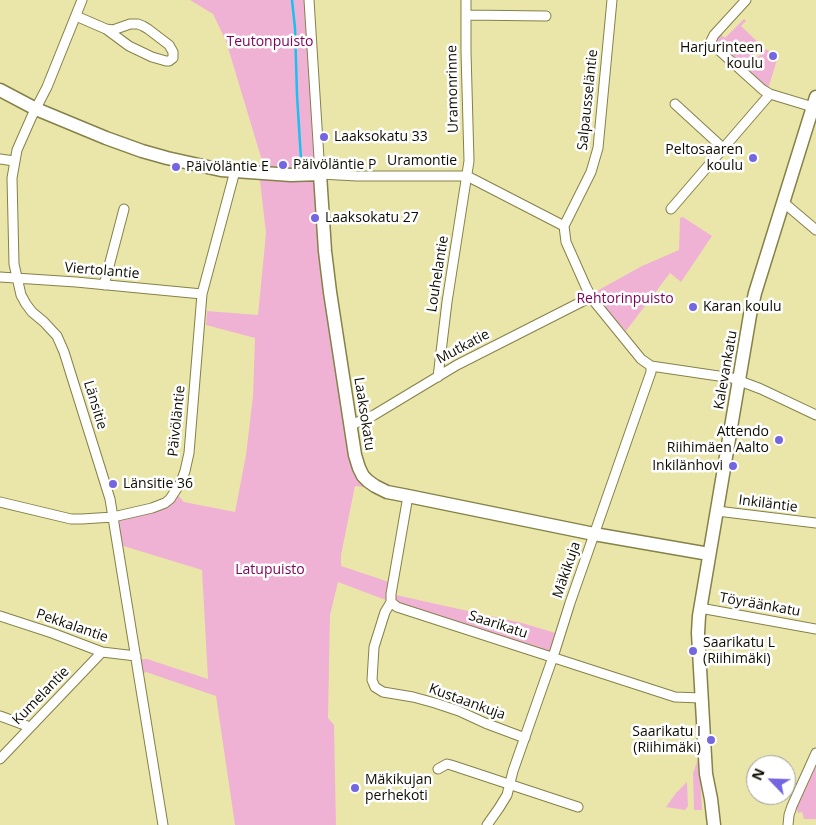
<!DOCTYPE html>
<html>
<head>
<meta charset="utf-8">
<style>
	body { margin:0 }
	#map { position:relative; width:816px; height:825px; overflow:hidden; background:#eae6aa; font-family:"Open Sans",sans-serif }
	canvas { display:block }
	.north { position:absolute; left:746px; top:755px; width:50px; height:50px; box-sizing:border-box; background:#fff; border:1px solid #9f9e99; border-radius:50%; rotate:294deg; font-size:14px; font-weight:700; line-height:20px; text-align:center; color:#0e0c00 }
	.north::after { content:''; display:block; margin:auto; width:18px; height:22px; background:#7465e0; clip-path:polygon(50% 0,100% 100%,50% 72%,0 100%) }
</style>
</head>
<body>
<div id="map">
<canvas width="816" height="825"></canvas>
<div class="north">N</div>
</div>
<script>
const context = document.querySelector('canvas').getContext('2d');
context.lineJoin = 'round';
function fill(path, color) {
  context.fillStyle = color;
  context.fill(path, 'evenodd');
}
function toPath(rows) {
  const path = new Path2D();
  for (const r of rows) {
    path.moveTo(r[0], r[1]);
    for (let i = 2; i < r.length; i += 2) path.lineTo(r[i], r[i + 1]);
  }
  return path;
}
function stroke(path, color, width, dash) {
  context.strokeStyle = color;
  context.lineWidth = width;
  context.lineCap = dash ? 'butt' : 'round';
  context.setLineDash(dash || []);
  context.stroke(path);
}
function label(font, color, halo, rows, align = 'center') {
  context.font = font + ' "Open Sans",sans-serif';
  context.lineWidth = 5;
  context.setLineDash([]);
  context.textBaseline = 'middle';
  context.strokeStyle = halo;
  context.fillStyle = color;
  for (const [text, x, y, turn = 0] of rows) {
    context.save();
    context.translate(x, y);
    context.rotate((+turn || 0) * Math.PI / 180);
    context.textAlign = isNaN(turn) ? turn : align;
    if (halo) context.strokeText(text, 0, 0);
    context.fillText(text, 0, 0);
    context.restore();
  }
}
fill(toPath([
	[190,0,309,0,325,251,355,455,380,489,355,486,341,555,341,566,392,583,391,593,396,595,522,623,559,634,553,657,391,602,338,582,330,615,328,718,334,725,336,825,235,825,216,696,146,672,139,676,136,659,147,659,208,679,202,570,117,544,113,517,152,508,175,492,184,502,235,512,246,455,253,396,255,338,206,325,207,311,258,315,266,233,260,181,263,173,263,164,226,41,213,14],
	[744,19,746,21,741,26,762,46,746,64,749,66,766,49,772,53,777,60,768,89,717,44,717,39,720,34,725,38],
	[683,217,712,236,681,282,670,273,626,331,601,304,595,292,642,266,679,250,680,218],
	[699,757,702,810,694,810,693,773],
	[816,766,816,819,804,819,802,812,798,813,796,807],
	[687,782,688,806,685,810,666,807,676,793]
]), '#f0b2d4');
stroke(toPath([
	[292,0,295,28,297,95,301,159]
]), '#1ac0f0', 2.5);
const street = toPath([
	[82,0,47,87,32,116,17,150,12,178,14,264,21,295,26,304,32,312,44,322,57,336,64,352,110,499,163,825],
	[309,0,320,174,357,176,467,176,564,226],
	[612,0,598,148,591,172,564,226,566,242,586,287,593,300,641,359,651,366,732,378,761,389,816,415],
	[746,0,714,35,711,41,712,44,763,90,770,94,816,108],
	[466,15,546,16],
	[76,16,106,29,113,30,130,24,138,24,143,26,148,29,169,45,173,52,173,58,169,61,166,61,152,57,129,46,106,29],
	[675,104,723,148],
	[0,159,14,161],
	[783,202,816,230],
	[671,209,770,94],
	[0,277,76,282,202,294],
	[104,285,124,209],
	[438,377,447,302,469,161,466,52,466,0],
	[351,425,374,415,457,365,591,297],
	[408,496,391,594,391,602,397,607,675,697,701,698],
	[0,502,71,519,82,519,113,517,152,508,165,503,170,499,181,482,185,471,189,453,202,294,235,171],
	[717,511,816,523],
	[391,602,385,612,374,647,372,680,375,687,383,692,413,697,435,703,459,711,485,723,525,738],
	[700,608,816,629],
	[0,616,52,633,102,652,136,656],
	[0,716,30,727],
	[0,759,102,652],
	[438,769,447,764,451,765,578,807],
	[487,825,499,808,507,795,513,771,553,657,570,603,651,372,651,366],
	[788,825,789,815,792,806,816,753]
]);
const secondary = toPath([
	[0,90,36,109,106,138,142,151,167,158,221,170,291,175,320,174,325,251,330,292,355,455,359,468,363,476,368,481,375,486,387,492,408,496,594,534,709,554],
	[714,825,711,799,706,774,698,633,699,616,750,315,755,293,816,97]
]);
stroke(street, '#858148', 11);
stroke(secondary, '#858148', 15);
stroke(street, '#fff', 9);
stroke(secondary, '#fff', 12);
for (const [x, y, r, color] of [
	[773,56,5,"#7465e0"],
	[324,137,5,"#7465e0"],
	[753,158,5,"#7465e0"],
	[283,165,5,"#7465e0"],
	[176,167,5,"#7465e0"],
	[315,218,5,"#7465e0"],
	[693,307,5,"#7465e0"],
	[779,440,5,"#7465e0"],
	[733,466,5,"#7465e0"],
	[113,484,5,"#7465e0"],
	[693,651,5,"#7465e0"],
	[711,740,5,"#7465e0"],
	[355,788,5,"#7465e0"]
]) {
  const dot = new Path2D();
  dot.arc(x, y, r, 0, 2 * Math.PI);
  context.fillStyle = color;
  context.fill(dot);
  stroke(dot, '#fff', 2);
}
label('14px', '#7f015b', '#fff', [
	["Teutonpuisto",270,42],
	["Rehtorinpuisto",625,299],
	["Latupuisto",270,570]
]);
label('14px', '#0e0c00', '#fff', [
	["Harjurinteen",763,48,"right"],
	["koulu",763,64,"right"],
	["Laaksokatu 33",334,137],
	["Peltosaaren",743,150,"right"],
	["koulu",743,166,"right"],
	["Päivöläntie P",293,165],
	["Päivöläntie E",186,167],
	["Laaksokatu 27",325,218],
	["Karan koulu",703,307],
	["Attendo",769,432,"right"],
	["Riihimäen Aalto",769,448,"right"],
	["Inkilänhovi",723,466,"right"],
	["Länsitie 36",123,484],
	["Saarikatu L",703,643],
	["(Riihimäki)",703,659],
	["Saarikatu I",701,732,"right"],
	["(Riihimäki)",701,748,"right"],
	["Mäkikujan",365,780],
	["perhekoti",365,796]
], 'left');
label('14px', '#0e0c00', '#fff', [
	["Uramonrinne",453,89,-91],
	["Salpausseläntie",588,100,-84],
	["Uramontie",422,161],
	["Viertolantie",102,271,5],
	["Louhelantie",438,274,-81],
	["Mutkatie",463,347,-28],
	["Kalevankatu",726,370,-80],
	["Länsitie",95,405,73],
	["Laaksokatu",364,414,81],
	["Päivöläntie",177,421,-84],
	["Inkiläntie",768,504,7],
	["Mäkikuja",567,570,-71],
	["Töyräänkatu",760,605,10],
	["Saarikatu",498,625,18],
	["Pekkalantie",72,626,19],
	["Kumelantie",41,696,-46],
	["Kustaankuja",467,702,20]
]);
</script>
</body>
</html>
